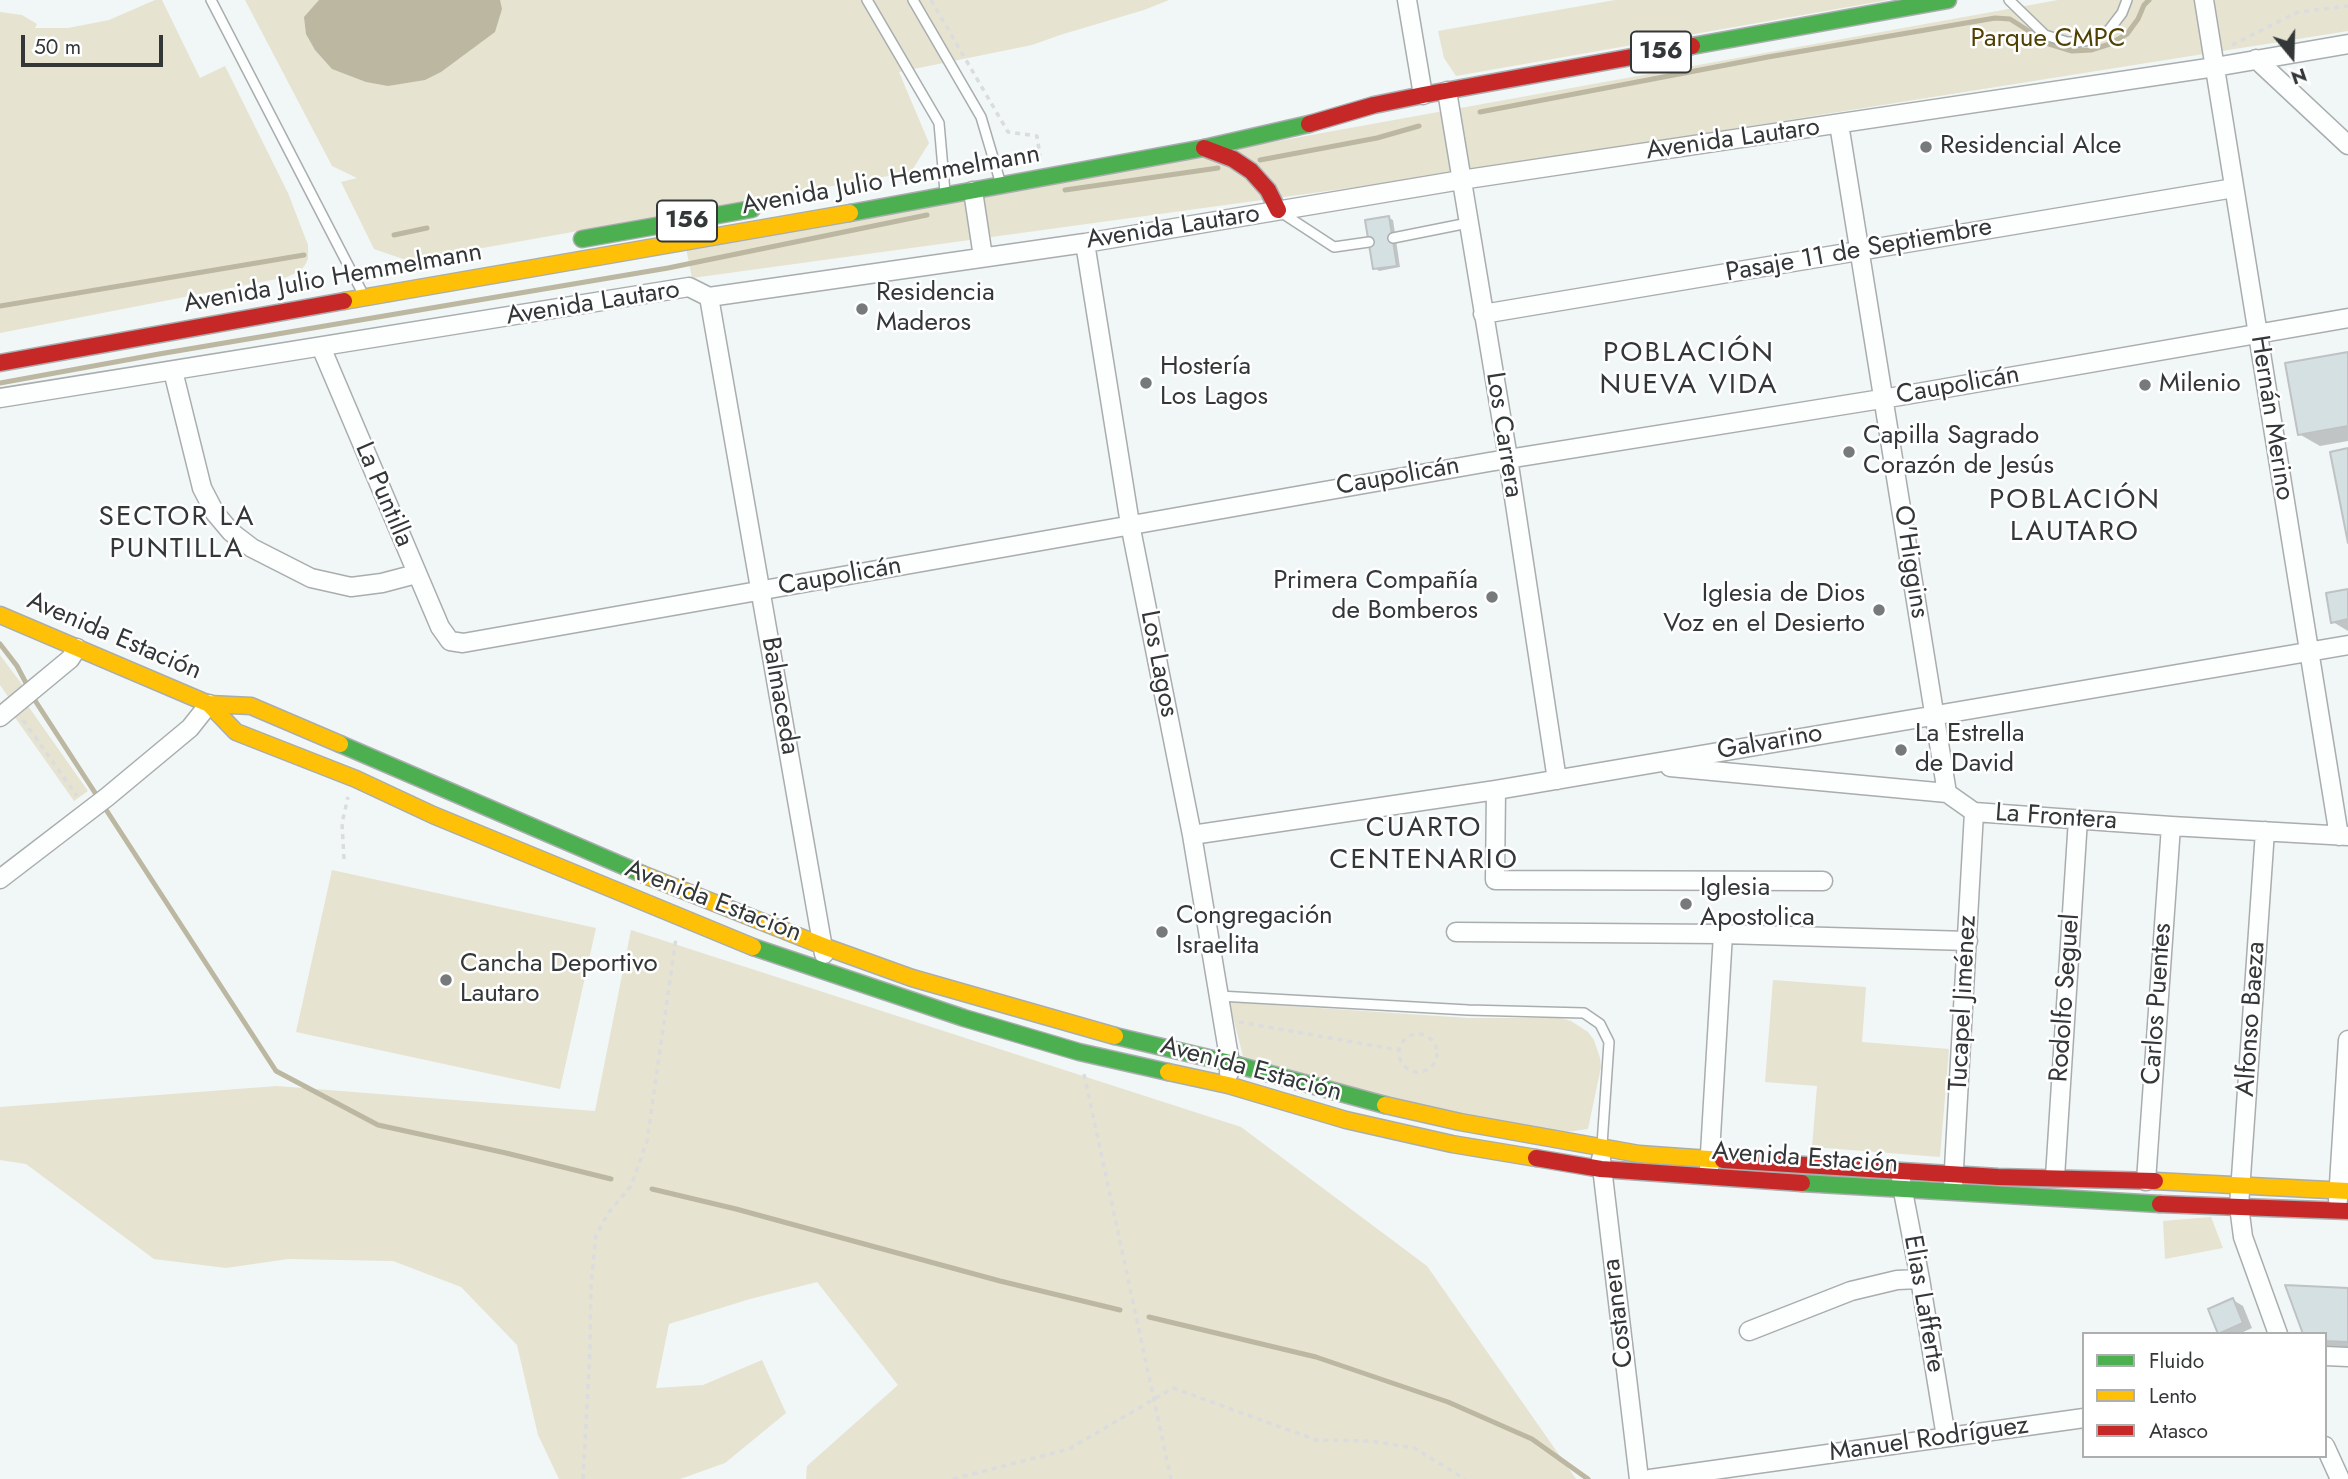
<!DOCTYPE html>
<html>
<head>
<meta charset="utf-8">
<style>
	body { margin:0 }
	#map { position:relative; width:2348px; height:1479px; overflow:hidden; background:#f1f6f7; font-family:Jost,sans-serif }
	canvas { display:block }
	.legend { position:absolute; left:2082px; top:1332px; width:245px; height:126px; box-sizing:border-box; background:#fff; border:2px solid #adafaf; margin:0; padding:9px 12px; list-style:none; font-size:21px; color:#333738 }
	.legend li { display:flex; align-items:center; gap:14px; height:35px }
	.legend b { width:35px; border:2px solid #adafaf }
	.north { position:absolute; left:2257px; top:21px; width:70px; height:70px; -webkit-text-stroke:5px #fff; paint-order:stroke; rotate:161deg; font-size:19px; font-weight:700; line-height:28px; text-align:center; color:#333738 }
	.north::after { content:''; display:block; margin:auto; width:24px; height:32px; background:#333738; clip-path:polygon(50% 0,100% 100%,50% 72%,0 100%) }
	.scale { position:absolute; left:21px; top:35px; width:142px; height:32px; box-sizing:border-box; border:4px solid #333738; border-top:0; padding-left:9px; font-size:21px; line-height:24px; white-space:nowrap; color:#333738; -webkit-text-stroke:5px #fff; paint-order:stroke }
</style>
</head>
<body>
<div id="map">
<canvas width="2348" height="1479"></canvas>
<ul class="legend">
<li><b style="height:9px;background:#4caf50"></b>Fluido</li>
<li><b style="height:9px;background:#ffc107"></b>Lento</li>
<li><b style="height:9px;background:#c62828"></b>Atasco</li>
</ul>
<div class="north">N</div>
<div class="scale">50 m</div>
</div>
<script>
const context = document.querySelector('canvas').getContext('2d');
context.lineJoin = 'round';
function fill(path, color) {
  context.fillStyle = color;
  context.fill(path, 'evenodd');
}
function toPath(rows) {
  const path = new Path2D();
  for (const r of rows) {
    if (r.length === 3) {
      path.moveTo(r[0] + r[2], r[1]);
      path.arc(r[0], r[1], r[2], 0, 2 * Math.PI);
      continue;
    }
    path.moveTo(r[0], r[1]);
    for (let i = 2; i < r.length; i += 2) path.lineTo(r[i], r[i + 1]);
  }
  return path;
}
function stroke(path, color, width, dash) {
  context.strokeStyle = color;
  context.lineWidth = width;
  context.lineCap = dash ? 'butt' : 'round';
  context.setLineDash(dash || []);
  context.stroke(path);
}
function label(font, color, halo, rows, align = 'center') {
  context.font = font + ' Jost,sans-serif';
  context.lineWidth = 5;
  context.setLineDash([]);
  context.textBaseline = 'middle';
  context.strokeStyle = halo;
  context.fillStyle = color;
  for (const [text, x, y, turn = 0] of rows) {
    context.save();
    context.translate(x, y);
    context.rotate((+turn || 0) * Math.PI / 180);
    context.textAlign = isNaN(turn) ? turn : align;
    if (halo) context.strokeText(text, 0, 0);
    context.fillText(text, 0, 0);
    context.restore();
  }
}
fill(toPath([
	[155,0,162,0,200,78,225,66,288,193,308,245,308,259,305,265,300,271,287,277,0,333,0,12,22,15,37,24,35,28,68,28,109,20],
	[245,0,1169,0,1144,10,1060,35,1032,45,899,72,929,143,911,172,409,261,374,249,341,182,357,178,332,166],
	[1615,0,1888,0,1456,76,1444,58,1438,31],
	[2058,0,2348,0,2348,31,1430,177,692,278,686,248],
	[0,655,24,687,9,698,0,685],
	[28,706,88,791,74,801,14,716],
	[332,870,596,928,560,1089,296,1032],
	[631,930,1241,1127,1427,1266,1576,1479,806,1479,807,1466,898,1385,817,1282,750,1299,669,1324,656,1388,703,1385,762,1360,786,1413,725,1463,680,1479,559,1479,538,1435,517,1345,461,1287,393,1261,288,1259,226,1268,154,1259,26,1164,0,1160,0,1107,277,1086,595,1111],
	[1773,980,1866,987,1862,1042,1949,1049,1940,1157,1812,1147,1817,1086,1765,1082],
	[1229,1002,1468,1018,1561,1018,1571,1021,1588,1032,1594,1040,1600,1058,1601,1067,1588,1129,1566,1132,1413,1105,1243,1056],
	[2211,1217,2223,1248,2165,1259,2163,1221]
]), '#e6e3d1');
fill(toPath([
	[319,0,500,0,502,9,495,32,441,72,425,80,388,86,366,82,332,69,315,50,306,34,304,17]
]), '#bcb7a0');
fill(toPath([
	[1389,218,1393,220,1400,267,1379,271,1375,268],
	[2348,353,2348,441,2320,446,2299,434],
	[2348,591,2348,631,2333,622],
	[2348,1289,2348,1349,2325,1348,2325,1334],
	[2233,1300,2243,1306,2252,1328,2239,1334,2221,1334,2219,1333]
]), '#0003');
stroke(toPath([
	[1480,112,1768,57,1995,18,2010,19,2049,44,2072,51,2091,50,2110,44,2127,34,2138,19,2144,5,2149,0],
	[1260,160,1377,138,1419,126],
	[1065,190,1218,168],
	[394,235,427,228],
	[0,306,304,255],
	[0,383,159,354,668,268,927,215],
	[0,644,17,666,36,702,276,1071,378,1125,506,1153,611,1179],
	[652,1189,736,1209,1000,1281,1120,1310],
	[1149,1317,1316,1357,1448,1402,1532,1439,1588,1479]
]), '#bcb7a0', 5);
const building = toPath([
	[1389,216,1397,266,1373,269,1365,220,1389,216],
	[2348,352,2348,426,2298,435,2285,363,2348,352],
	[2348,448,2348,543,2330,452,2348,448],
	[2348,589,2348,619,2331,623,2326,593,2348,589],
	[2285,1285,2348,1288,2348,1342,2325,1341,2325,1334,2303,1334,2285,1285],
	[2233,1298,2243,1323,2218,1334,2208,1309,2233,1298]
]);
fill(building, '#d5e0e2');
stroke(building, '#bec2c3', 2);
const lane = toPath([
	[211,0,361,290],
	[867,0,939,123,945,192],
	[913,0,981,117,1000,181],
	[2009,0,2045,35,2067,42,2078,42,2090,40,2109,30,2122,13,2127,0],
	[1282,213,1334,247,1369,242],
	[1393,238,1468,223],
	[1219,996,1468,1010,1584,1013,1600,1024,1609,1042,1602,1145]
]);
const street = toPath([
	[1407,0,1423,95],
	[2204,0,2339,836],
	[2256,59,2348,145],
	[1447,91,1508,458,1557,780],
	[1839,124,1947,793],
	[973,191,983,257],
	[1085,243,1130,524,1192,835,1230,1063,1229,1073],
	[709,297,824,954],
	[1483,314,2234,188],
	[321,347,440,627,450,641,463,643,1489,462,1900,396,2348,318],
	[173,371,202,488,215,513,231,532,252,548,311,578,351,587,382,583,416,574],
	[0,398,689,287,709,297,1085,243,1461,180,2215,67,2348,44],
	[0,717,70,659,77,648],
	[1670,767,1947,793,1974,812,2171,826,2348,836],
	[1496,790,1495,880,1823,881],
	[2265,831,2239,1206,2243,1237,2278,1334],
	[1192,835,1496,790,2348,645],
	[0,879,107,797,190,728,209,704],
	[1456,932,1723,934,1968,941],
	[1601,1159,1639,1479],
	[1709,1170,1723,934],
	[2055,1177,2078,819],
	[1901,1181,1920,1279,1946,1437],
	[2146,1181,2171,826],
	[1953,1186,1974,812],
	[2338,1200,2348,1040],
	[1749,1331,1851,1291,1897,1280,1920,1279],
	[2325,1356,2348,1357],
	[2325,1446,2340,1479],
	[1650,1479,2084,1418]
]);
const fast = toPath([
	[1692,46,1948,0],
	[850,213,1204,148,1309,124],
	[582,239,752,209],
	[340,744,642,874],
	[753,947,964,1018,1079,1052,1168,1072],
	[1115,1036,1230,1063,1385,1105],
	[1802,1183,2160,1204]
]);
const slow = toPath([
	[344,301,850,213],
	[0,615,209,704,251,706,340,744],
	[209,704,236,732,356,779,433,815,753,947],
	[642,874,823,946,912,978,1115,1036],
	[1168,1072,1228,1085,1346,1120,1452,1144,1536,1158],
	[1385,1105,1460,1122,1639,1154,1723,1160],
	[2155,1181,2348,1191]
]);
const jam = toPath([
	[1309,124,1374,105,1423,95,1692,46],
	[1204,148,1233,159,1251,171,1268,190,1278,210],
	[0,363,344,301],
	[1536,1158,1601,1169,1802,1183],
	[1723,1160,1998,1177,2155,1181],
	[2160,1204,2348,1211]
]);
stroke(lane, '#a9adae', 12);
stroke(street, '#a9adae', 21);
stroke(fast, '#a9adae', 19);
stroke(slow, '#a9adae', 19);
stroke(jam, '#a9adae', 19);
stroke(toPath([
	[931,0,1008,132,1037,136,1040,156],
	[2232,45,2298,12,2348,6],
	[23,720,77,796],
	[344,859,342,823,348,797],
	[1239,1022,1399,1050],
	[1418,1053,19],
	[1084,1074,1171,1479],
	[583,1479,590,1350,591,1284,596,1235,609,1212,631,1186,647,1141,676,938],
	[953,1479,1069,1449,1173,1388,1316,1440,1371,1441,1414,1448,1465,1479]
]), '#dbdcdd', 3.5, [5, 5]);
stroke(lane, '#fdfefe', 9);
stroke(street, '#fdfefe', 18);
stroke(fast, '#4caf50', 16);
stroke(slow, '#ffc107', 16);
stroke(jam, '#c62828', 16);
for (const [x, y, r, color] of [
	[1926,147,7,"#767a7b"],
	[862,309,7,"#767a7b"],
	[1146,383,7,"#767a7b"],
	[2145,385,7,"#767a7b"],
	[1849,452,7,"#767a7b"],
	[1492,597,7,"#767a7b"],
	[1879,610,7,"#767a7b"],
	[1901,750,7,"#767a7b"],
	[1686,904,7,"#767a7b"],
	[1162,932,7,"#767a7b"],
	[446,980,7,"#767a7b"]
]) {
  const dot = new Path2D();
  dot.arc(x, y, r, 0, 2 * Math.PI);
  context.fillStyle = color;
  context.fill(dot);
  stroke(dot, '#fff', 2.5);
}
for (const [x, y, w] of [
	[1661,52,60],
	[687,221,60]
]) {
  const box = new Path2D();
  box.roundRect(x - w / 2, y - 20.5, w, 41, 5);
  context.fillStyle = '#fff';
  context.fill(box);
  stroke(box, '#333738', 2);
}
label('bold 24px', '#333738', null, [
	["156",1661,52],
	["156",687,221]
]);
label('26px', '#504100', '#fff', [
	["Parque CMPC",2048,40]
]);
label('26px', '#333738', '#fff', [
	["Avenida Lautaro",1733,140,-8],
	["Avenida Julio Hemmelmann",891,181,-10],
	["Avenida Lautaro",1173,228,-9],
	["Pasaje 11 de Septiembre",1859,251,-10],
	["Avenida Julio Hemmelmann",333,279,-10],
	["Avenida Lautaro",593,304,-9],
	["Caupolicán",1958,386,-10],
	["Hernán Merino",2271,418,81],
	["Los Carrera",1503,435,81],
	["Caupolicán",1398,477,-10],
	["La Puntilla",383,495,67],
	["O'Higgins",1910,562,81],
	["Caupolicán",840,577,-10],
	["Avenida Estación",114,637,23],
	["Los Lagos",1158,664,79],
	["Balmaceda",779,696,80],
	["Galvarino",1770,743,-10],
	["La Frontera",2056,818,4],
	["Avenida Estación",713,902,21],
	["Rodolfo Seguel",2066,998,-86],
	["Tucapel Jiménez",1964,1003,-87],
	["Carlos Puentes",2158,1004,-86],
	["Alfonso Baeza",2252,1019,-86],
	["Avenida Estación",1251,1070,15],
	["Avenida Estación",1805,1159,4],
	["Elias Lafferte",1923,1304,80],
	["Costanera",1619,1313,-97],
	["Manuel Rodríguez",1929,1440,-8]
]);
label('26px', '#333738', '#fff', [
	["Residencial Alce",1940,147],
	["Residencia",876,294],
	["Maderos",876,324],
	["Hostería",1160,368],
	["Los Lagos",1160,398],
	["Milenio",2159,385],
	["Capilla Sagrado",1863,437],
	["Corazón de Jesús",1863,467],
	["Primera Compañía",1478,582,"right"],
	["de Bomberos",1478,612,"right"],
	["Iglesia de Dios",1865,595,"right"],
	["Voz en el Desierto",1865,625,"right"],
	["La Estrella",1915,735],
	["de David",1915,765],
	["Iglesia",1700,889],
	["Apostolica",1700,919],
	["Congregación",1176,917],
	["Israelita",1176,947],
	["Cancha Deportivo",460,965],
	["Lautaro",460,995]
], 'left');
context.letterSpacing = '2px';
label('28px', '#333738', '#fff', [
	["POBLACIÓN",1689,354],
	["NUEVA VIDA",1689,386],
	["POBLACIÓN",2075,501],
	["LAUTARO",2075,533],
	["SECTOR LA",177,518],
	["PUNTILLA",177,550],
	["CUARTO",1424,829],
	["CENTENARIO",1424,861]
]);
context.letterSpacing = '0px';
</script>
</body>
</html>
